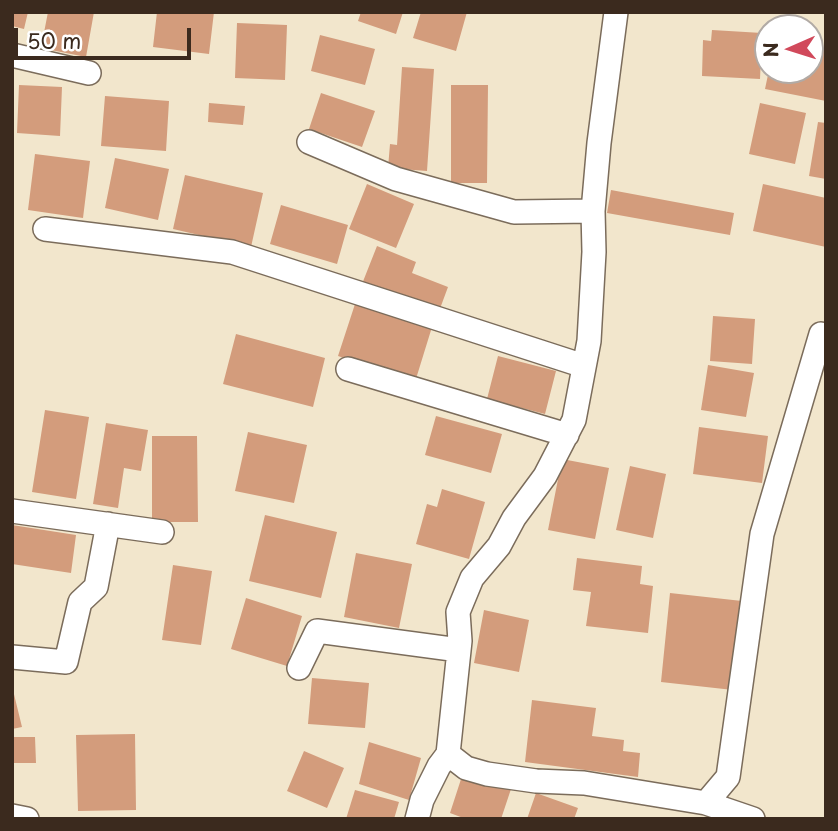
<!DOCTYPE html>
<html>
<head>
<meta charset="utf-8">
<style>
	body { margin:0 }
	#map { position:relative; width:838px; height:831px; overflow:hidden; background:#f2e6cc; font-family:"Playpen Sans",sans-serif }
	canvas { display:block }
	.frame { position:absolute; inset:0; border:14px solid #3b2a1e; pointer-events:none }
	.north { position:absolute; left:754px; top:14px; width:70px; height:70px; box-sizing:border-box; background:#fff; border:2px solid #b1aaa5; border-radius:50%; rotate:267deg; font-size:19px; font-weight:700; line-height:28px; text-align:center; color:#3b2a1e }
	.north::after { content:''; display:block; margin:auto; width:24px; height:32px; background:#d1495b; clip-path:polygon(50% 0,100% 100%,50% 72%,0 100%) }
	.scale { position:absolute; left:14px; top:28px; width:177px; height:32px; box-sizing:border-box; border:4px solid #3b2a1e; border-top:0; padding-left:9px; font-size:21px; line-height:24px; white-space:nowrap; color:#3b2a1e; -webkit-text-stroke:5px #fff; paint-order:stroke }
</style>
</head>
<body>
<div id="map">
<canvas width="838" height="831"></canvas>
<div class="frame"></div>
<div class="north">N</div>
<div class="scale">50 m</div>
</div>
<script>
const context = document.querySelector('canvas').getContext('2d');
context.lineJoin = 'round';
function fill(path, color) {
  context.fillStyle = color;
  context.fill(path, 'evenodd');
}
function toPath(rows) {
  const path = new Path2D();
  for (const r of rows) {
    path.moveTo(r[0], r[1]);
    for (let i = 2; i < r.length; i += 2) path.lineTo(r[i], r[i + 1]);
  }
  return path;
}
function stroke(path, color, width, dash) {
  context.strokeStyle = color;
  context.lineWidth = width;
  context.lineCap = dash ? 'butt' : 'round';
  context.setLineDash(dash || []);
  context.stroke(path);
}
fill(toPath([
	[12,12,28,12,24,29,12,26],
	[48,12,94,12,86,57,41,48],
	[157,12,214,12,209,54,153,47],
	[361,12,403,12,396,34,358,21],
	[421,12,467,12,456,51,413,38],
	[237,23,287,25,285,80,235,78],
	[712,30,762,33,760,79,702,76,703,40,711,41],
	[320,35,375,49,365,85,311,71],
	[810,47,826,50,826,101,765,89,769,70,810,70],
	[402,67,434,69,427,171,388,168,390,144,397,145],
	[19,85,62,87,60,136,17,133],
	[451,85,488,85,487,183,451,183],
	[321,93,375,111,362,147,309,129],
	[105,96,169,101,166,151,101,146],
	[209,103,245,106,243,125,208,122],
	[760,103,806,113,795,164,749,154],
	[818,122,826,123,826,179,809,176],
	[35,154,90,161,83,218,28,210],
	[115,158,169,169,158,220,105,208],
	[185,175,263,193,251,247,173,229],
	[367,184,414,204,396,248,349,229],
	[763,184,826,198,826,247,753,231],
	[611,190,734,213,730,235,607,213],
	[281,205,348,225,337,264,270,244],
	[377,246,416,262,412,273,448,287,438,314,362,284],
	[356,301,432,327,415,382,338,356],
	[713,316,755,319,752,364,710,361],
	[236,334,325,358,313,407,223,384],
	[498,356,556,371,545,414,487,399],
	[708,365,754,373,746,417,701,410],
	[45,410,89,417,76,499,32,492],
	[436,416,502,434,491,473,425,455],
	[106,423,148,430,141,471,124,468,118,508,93,504],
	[699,427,768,436,762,483,693,474],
	[248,432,307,445,294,503,235,491],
	[152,436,197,436,198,522,152,522],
	[562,459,609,468,595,539,548,530],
	[630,466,666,474,653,538,616,530],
	[442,489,485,502,469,559,416,544,427,504,437,507],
	[265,515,337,532,321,598,249,581],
	[12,525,76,535,71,573,12,564],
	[356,553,412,564,399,628,344,617],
	[577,558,642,566,640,584,653,586,648,633,586,626,591,592,573,590],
	[173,565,212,571,201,645,162,640],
	[670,593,742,601,733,690,661,682],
	[246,598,302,616,287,666,231,649],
	[484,610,529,620,519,672,474,663],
	[312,678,369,683,365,728,308,724],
	[12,686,22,727,12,729],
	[532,700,596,708,592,736,624,740,623,751,640,753,638,777,525,762],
	[135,734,136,810,78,811,76,735],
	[12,737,35,737,36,763,12,763],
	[369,742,421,758,409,800,359,784],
	[304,751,344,768,327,808,287,791],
	[463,773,511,789,501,819,466,819,450,813],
	[355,790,399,802,394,819,346,819],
	[536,793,578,808,574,819,527,819]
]), '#d39c7c');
const minor = toPath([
	[12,55,89,73],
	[309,142,396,179,514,212,593,211],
	[45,229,232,252,584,366],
	[348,369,567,435],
	[12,511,162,532],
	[12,657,66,662,80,602,96,587,108,524],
	[299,668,317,631,459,650],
	[448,754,466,768,487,774,536,781,584,783,706,803,753,819],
	[706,803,728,777,762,534,821,334],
	[12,816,27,819],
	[417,819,422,800,439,766,448,754,460,641,458,612,472,578,499,546,514,518,545,476,574,420,589,341,594,252,593,211,599,143,616,12]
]);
stroke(minor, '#7b6c5b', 26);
stroke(minor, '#fff', 23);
</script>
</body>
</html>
